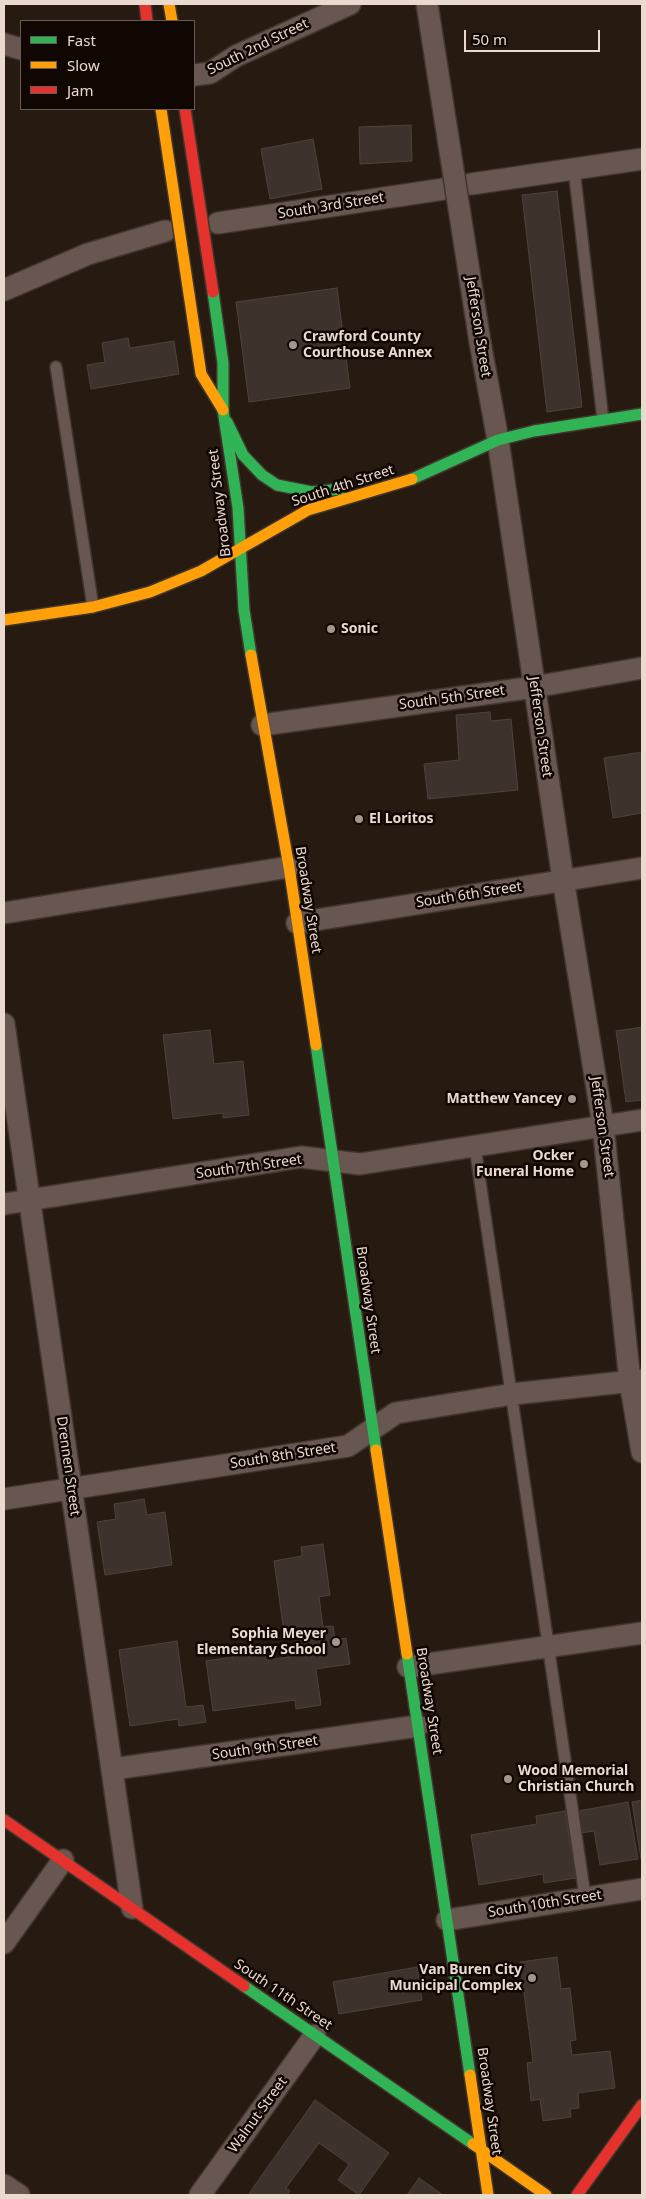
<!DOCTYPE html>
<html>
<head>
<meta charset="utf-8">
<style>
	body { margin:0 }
	#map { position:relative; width:646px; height:2199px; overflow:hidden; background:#271a11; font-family:"Noto Sans",sans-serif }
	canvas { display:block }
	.frame { position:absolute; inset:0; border:5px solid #e9d9ce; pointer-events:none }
	.legend { position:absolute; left:20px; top:20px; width:175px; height:90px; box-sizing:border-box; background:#100702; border:1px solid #675b54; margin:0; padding:6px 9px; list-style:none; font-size:15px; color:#e9d9ce }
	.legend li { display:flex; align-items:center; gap:10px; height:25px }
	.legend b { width:25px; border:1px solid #675b54 }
	.scale { position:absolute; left:464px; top:30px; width:136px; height:22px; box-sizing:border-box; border:2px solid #e9d9ce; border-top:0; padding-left:6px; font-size:15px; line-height:18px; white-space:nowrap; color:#e9d9ce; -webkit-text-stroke:4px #100702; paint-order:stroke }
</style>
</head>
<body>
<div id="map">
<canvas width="646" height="2199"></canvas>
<div class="frame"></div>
<ul class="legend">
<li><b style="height:6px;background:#30b455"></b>Fast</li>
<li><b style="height:6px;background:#ff9f0a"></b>Slow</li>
<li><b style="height:6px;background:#e5322d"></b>Jam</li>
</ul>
<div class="scale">50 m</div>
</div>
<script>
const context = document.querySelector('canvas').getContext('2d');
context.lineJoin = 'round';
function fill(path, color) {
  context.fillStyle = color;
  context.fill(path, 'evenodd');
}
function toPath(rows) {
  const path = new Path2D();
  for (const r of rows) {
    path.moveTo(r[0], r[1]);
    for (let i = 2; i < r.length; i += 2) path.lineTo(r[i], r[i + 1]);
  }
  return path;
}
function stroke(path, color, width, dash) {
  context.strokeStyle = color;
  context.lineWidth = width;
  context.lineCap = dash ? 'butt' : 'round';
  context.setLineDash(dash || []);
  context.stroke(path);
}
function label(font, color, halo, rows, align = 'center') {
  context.font = font + ' "Noto Sans",sans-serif';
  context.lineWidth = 5;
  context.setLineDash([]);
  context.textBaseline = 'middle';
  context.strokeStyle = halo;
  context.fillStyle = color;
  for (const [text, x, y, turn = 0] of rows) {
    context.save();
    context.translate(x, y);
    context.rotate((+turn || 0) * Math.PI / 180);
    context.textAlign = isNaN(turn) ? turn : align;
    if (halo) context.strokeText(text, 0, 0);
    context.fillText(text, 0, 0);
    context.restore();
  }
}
const building = toPath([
	[411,125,412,161,360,164,359,127,411,125],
	[313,139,322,189,270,199,261,149,313,139],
	[557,191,582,407,547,412,522,195,557,191],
	[337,288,350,388,249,402,236,302,337,288],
	[128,338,130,348,174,341,179,374,91,389,87,365,105,362,102,343,128,338],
	[490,712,491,721,511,719,518,790,428,799,424,764,459,760,456,715,490,712],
	[642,752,642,813,613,818,604,758,642,752],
	[642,1027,642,1100,626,1102,616,1031,642,1027],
	[210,1030,214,1064,243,1061,249,1115,223,1118,223,1113,173,1119,163,1035,210,1030],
	[144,1499,147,1515,165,1512,172,1565,105,1575,97,1522,116,1519,114,1504,144,1499],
	[323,1544,330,1595,319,1597,323,1627,333,1626,335,1640,346,1638,350,1664,316,1669,321,1705,296,1709,295,1700,213,1711,206,1661,265,1652,266,1660,297,1656,293,1631,284,1632,274,1561,302,1556,301,1547,323,1544],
	[177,1641,186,1707,203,1705,206,1722,179,1726,178,1719,130,1726,119,1650,177,1641],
	[642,1800,642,1859,641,1859,632,1802,642,1800],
	[628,1802,638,1859,600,1865,594,1831,581,1833,578,1811,628,1802],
	[565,1811,576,1878,544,1883,543,1874,479,1885,471,1835,537,1824,536,1816,565,1811],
	[557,1957,561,1989,570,1988,576,2040,570,2041,572,2055,610,2051,615,2088,578,2093,579,2108,570,2109,571,2117,543,2121,540,2099,531,2101,527,2063,533,2062,520,1962,557,1957],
	[417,1967,422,2000,339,2014,333,1982,417,1967],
	[315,2100,389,2153,359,2195,338,2180,349,2164,319,2143,286,2188,290,2191,287,2195,248,2195,315,2100],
	[419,2178,443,2195,407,2195,419,2178]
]);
fill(building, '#3e332c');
stroke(building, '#4e423b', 1);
const lane = toPath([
	[574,169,603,420],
	[56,367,93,607],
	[475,1147,585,1896]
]);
const street = toPath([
	[4,44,21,49],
	[194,75,210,73,236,56,350,4],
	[471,184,642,159],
	[218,223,444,189],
	[4,290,88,254,165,231],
	[480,342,498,440,563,879,603,1125,630,1382,642,1452],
	[262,725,534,687,642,668],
	[4,913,289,867],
	[297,923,642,868],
	[4,1024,132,1908],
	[4,1204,301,1157,360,1164,642,1120],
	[4,1499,348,1446,396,1413,513,1394,642,1380],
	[408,1667,642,1633],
	[113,1769,418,1726],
	[447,1920,642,1889],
	[4,1943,63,1860],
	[4,2185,19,2195],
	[200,2195,315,2035]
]);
const fast = toPath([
	[213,292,223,363,223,410,238,508,244,610,251,655],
	[227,422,243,455,262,475,277,485,312,492,341,489],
	[412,479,498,440,534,431,642,414],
	[316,1045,376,1450],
	[407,1654,470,2075],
	[244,1986,473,2144]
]);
const slow = toPath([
	[169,4,172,21],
	[189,294,201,374,223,410],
	[4,620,93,607,150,592,201,571,308,510,412,479],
	[251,655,289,867,316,1045],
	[376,1450,407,1654],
	[470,2075,488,2195],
	[473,2144,546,2195]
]);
const jam = toPath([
	[145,4,147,21],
	[4,1820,244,1986],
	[577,2195,642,2105]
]);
stroke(lane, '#40362d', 14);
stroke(street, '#40362d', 24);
stroke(fast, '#40362d', 14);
stroke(slow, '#40362d', 14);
stroke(jam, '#40362d', 14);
stroke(lane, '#685651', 11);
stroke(street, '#685651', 21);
stroke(fast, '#30b455', 11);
stroke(slow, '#ff9f0a', 11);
stroke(jam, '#e5322d', 11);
const streetBridge = toPath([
	[427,4,480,342]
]);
const slowBridge = toPath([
	[161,109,189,294]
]);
const jamBridge = toPath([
	[185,109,213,292]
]);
stroke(streetBridge, '#40362d', 24, []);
stroke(slowBridge, '#40362d', 14, []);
stroke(jamBridge, '#40362d', 14, []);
stroke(streetBridge, '#685651', 21);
stroke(slowBridge, '#ff9f0a', 11);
stroke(jamBridge, '#e5322d', 11);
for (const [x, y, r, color] of [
	[293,345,5,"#a5968c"],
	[331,629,5,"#a5968c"],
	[359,819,5,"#a5968c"],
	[572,1099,5,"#a5968c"],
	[584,1164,5,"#a5968c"],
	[336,1642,5,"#a5968c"],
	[508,1779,5,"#a5968c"],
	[532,1978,5,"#a5968c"]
]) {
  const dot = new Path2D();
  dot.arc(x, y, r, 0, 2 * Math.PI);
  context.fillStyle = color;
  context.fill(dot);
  stroke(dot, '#100702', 2);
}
label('14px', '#e9d9ce', '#100702', [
	["South 2nd Street",258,47,-26],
	["South 3rd Street",331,206,-9],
	["Jefferson Street",478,327,81],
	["South 4th Street",343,486,-18],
	["Broadway Street",220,503,-97],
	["South 5th Street",452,698,-8],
	["Jefferson Street",540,727,82],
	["South 6th Street",469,895,-9],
	["Broadway Street",308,900,81],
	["Jefferson Street",602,1127,82],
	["South 7th Street",249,1167,-8],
	["Broadway Street",368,1300,82],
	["South 8th Street",283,1456,-9],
	["Drennen Street",68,1466,82],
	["Broadway Street",429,1701,81],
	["South 9th Street",265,1748,-8],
	["South 10th Street",545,1904,-9],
	["South 11th Street",283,1995,34],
	["Broadway Street",489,2101,82],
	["Walnut Street",258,2115,-54]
]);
label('bold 14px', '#e9d9ce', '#100702', [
	["Crawford County",303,337],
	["Courthouse Annex",303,353],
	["Sonic",341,629],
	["El Loritos",369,819],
	["Matthew Yancey",562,1099,"right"],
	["Ocker",574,1156,"right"],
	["Funeral Home",574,1172,"right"],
	["Sophia Meyer",326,1634,"right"],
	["Elementary School",326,1650,"right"],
	["Wood Memorial",518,1771],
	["Christian Church",518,1787],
	["Van Buren City",522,1970,"right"],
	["Municipal Complex",522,1986,"right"]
], 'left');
</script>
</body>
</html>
